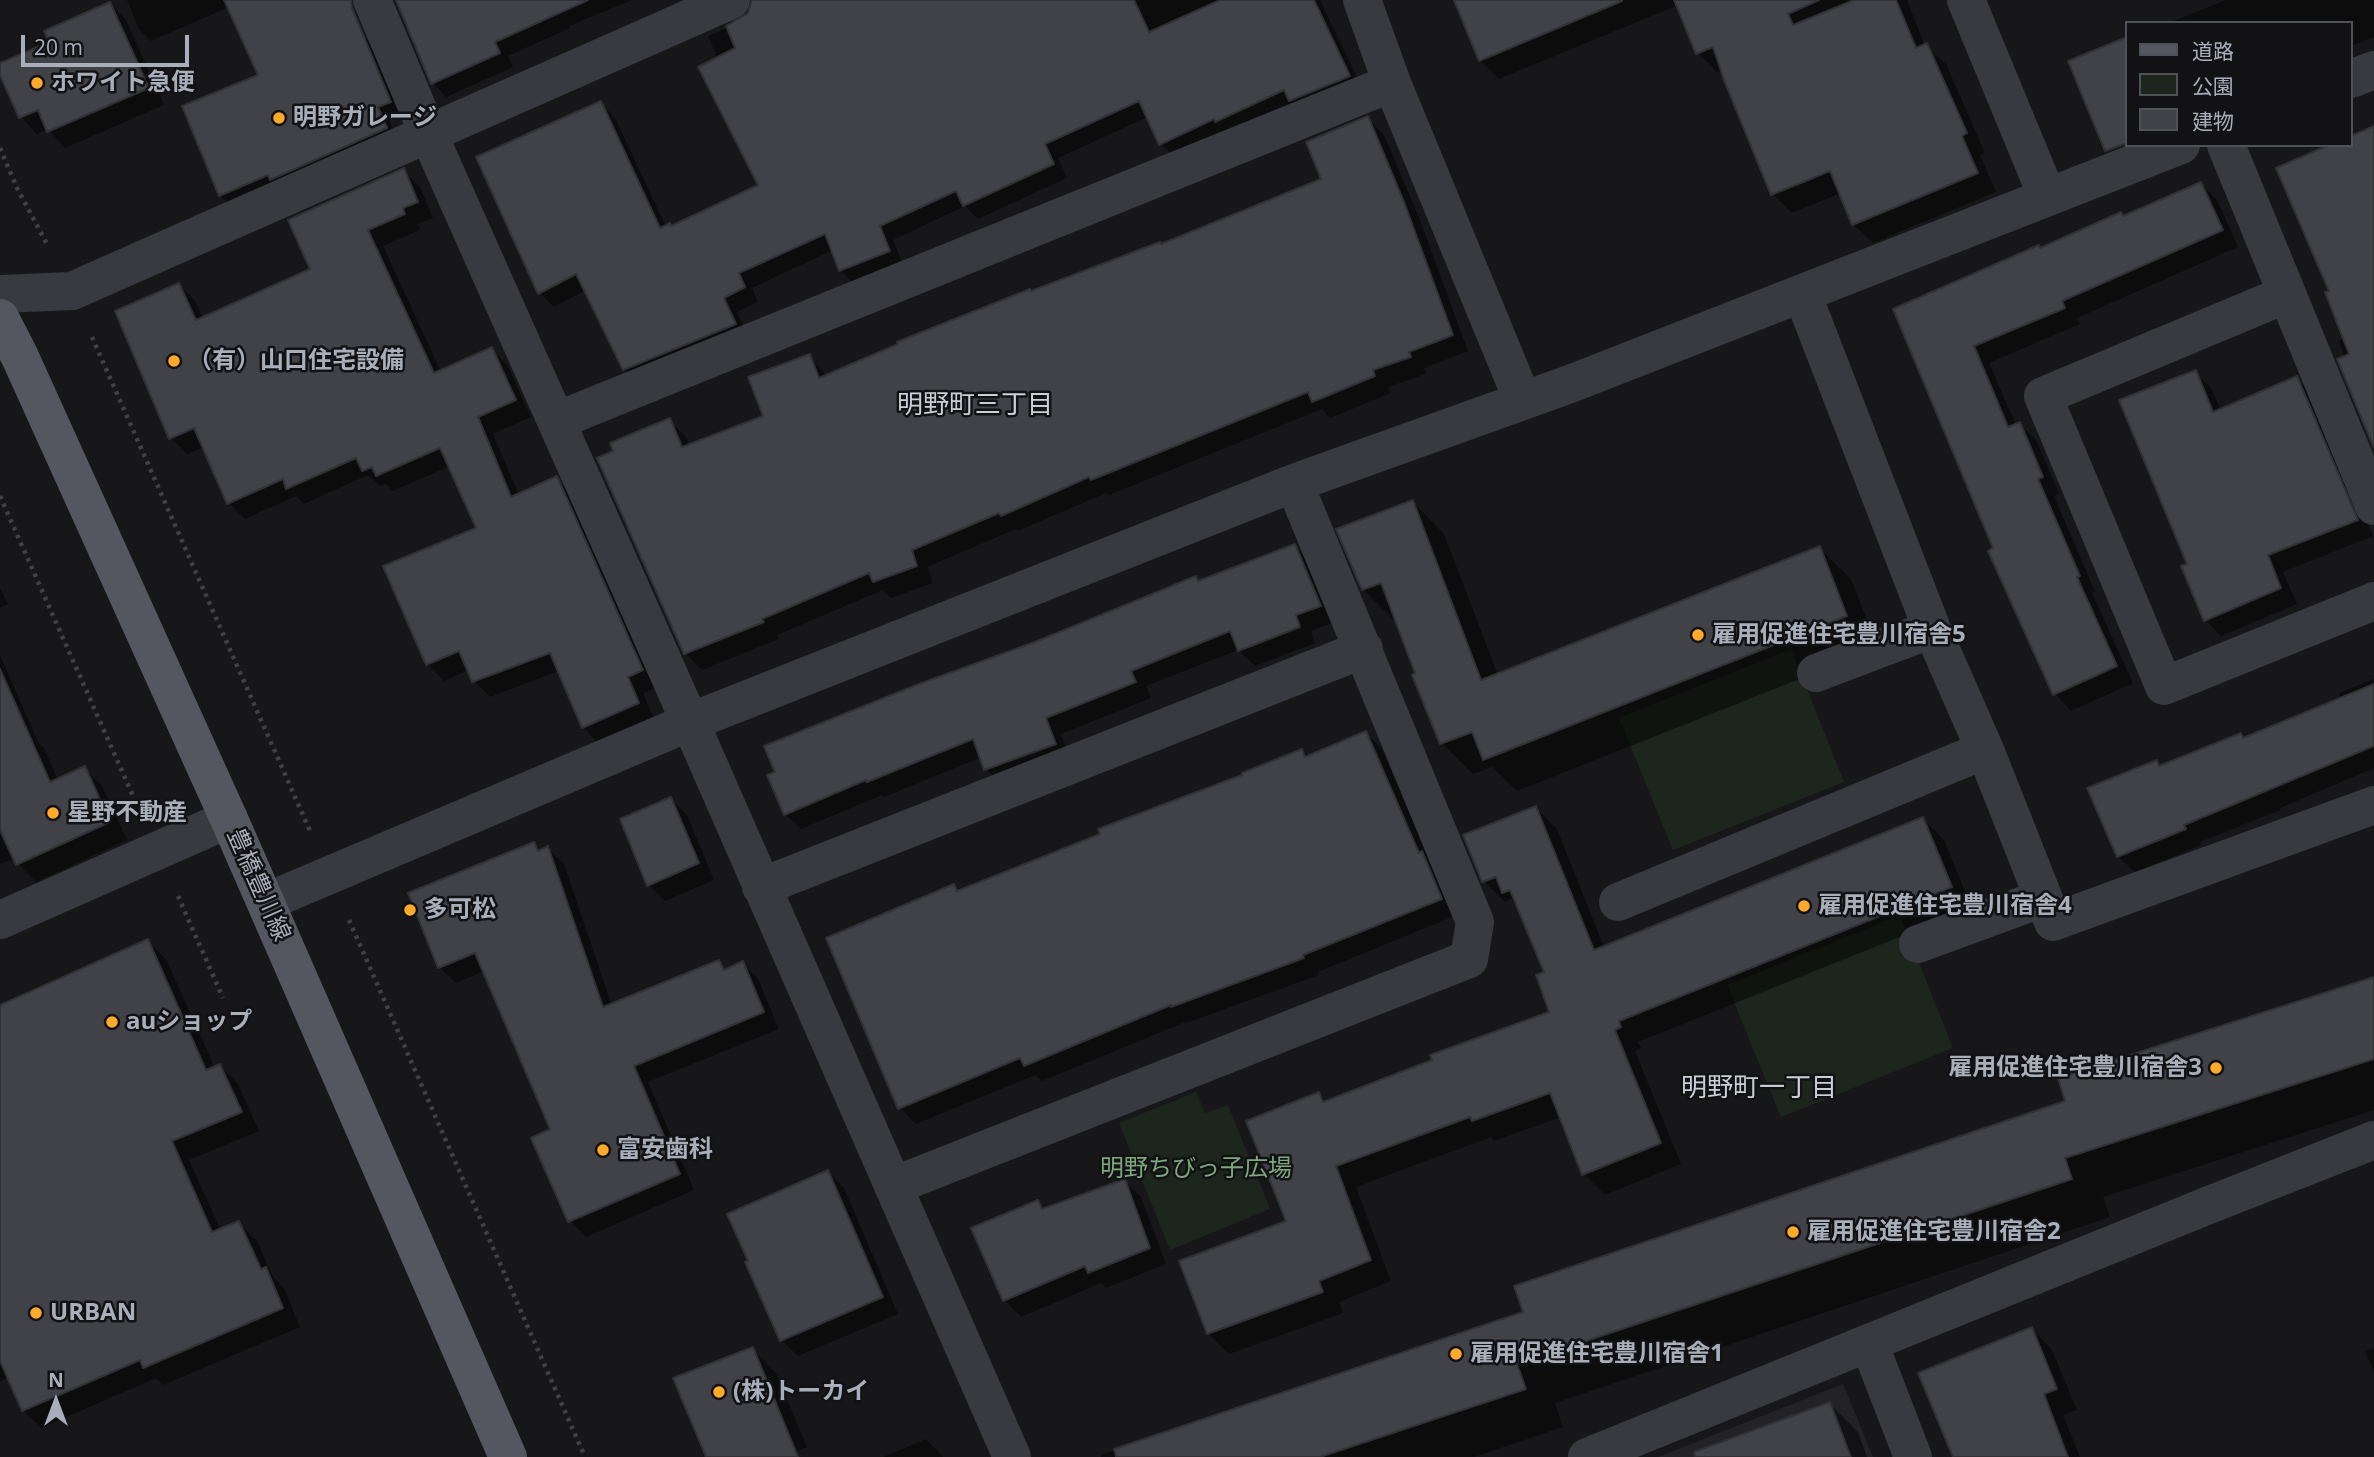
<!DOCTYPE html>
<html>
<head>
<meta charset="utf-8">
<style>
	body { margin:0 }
	#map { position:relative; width:2374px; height:1457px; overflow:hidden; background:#17171a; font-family:"Open Sans","Noto Sans JP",sans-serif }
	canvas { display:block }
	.legend { position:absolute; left:2125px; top:21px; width:228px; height:126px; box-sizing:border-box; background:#121215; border:2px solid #4e5157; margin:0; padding:9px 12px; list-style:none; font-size:21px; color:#a8afbb }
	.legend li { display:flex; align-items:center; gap:14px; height:35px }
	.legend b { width:35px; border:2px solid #4e5157 }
	.north { position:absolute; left:21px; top:1366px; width:70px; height:70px; -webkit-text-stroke:5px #121215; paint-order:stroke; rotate:0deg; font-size:19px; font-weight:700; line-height:28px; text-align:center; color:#a8afbb }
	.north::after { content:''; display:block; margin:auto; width:24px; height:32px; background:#a8afbb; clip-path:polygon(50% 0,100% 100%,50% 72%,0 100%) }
	.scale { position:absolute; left:21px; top:35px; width:168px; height:32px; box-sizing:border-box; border:4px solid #a8afbb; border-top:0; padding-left:9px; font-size:21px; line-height:24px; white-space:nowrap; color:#a8afbb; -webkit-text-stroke:5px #121215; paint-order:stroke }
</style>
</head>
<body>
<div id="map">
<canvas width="2374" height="1457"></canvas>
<ul class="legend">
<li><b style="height:9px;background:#54575f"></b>道路</li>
<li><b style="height:19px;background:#1d261d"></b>公園</li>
<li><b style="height:19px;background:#414247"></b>建物</li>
</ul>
<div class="north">N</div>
<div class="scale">20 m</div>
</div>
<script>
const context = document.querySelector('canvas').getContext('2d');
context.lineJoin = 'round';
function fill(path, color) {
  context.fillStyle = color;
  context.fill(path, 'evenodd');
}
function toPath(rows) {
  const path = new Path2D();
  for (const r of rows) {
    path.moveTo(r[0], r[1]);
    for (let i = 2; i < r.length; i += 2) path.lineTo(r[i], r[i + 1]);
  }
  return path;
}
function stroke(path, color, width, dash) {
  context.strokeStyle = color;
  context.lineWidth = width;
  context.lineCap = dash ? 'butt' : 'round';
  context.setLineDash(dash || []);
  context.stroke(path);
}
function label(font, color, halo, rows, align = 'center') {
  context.font = font + ' "Open Sans","Noto Sans JP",sans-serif';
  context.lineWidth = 5;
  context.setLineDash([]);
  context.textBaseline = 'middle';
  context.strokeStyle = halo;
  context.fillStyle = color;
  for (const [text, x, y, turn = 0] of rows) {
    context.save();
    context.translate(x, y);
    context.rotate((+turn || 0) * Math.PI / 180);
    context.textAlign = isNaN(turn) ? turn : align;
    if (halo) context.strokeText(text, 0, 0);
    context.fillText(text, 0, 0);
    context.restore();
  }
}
fill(toPath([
	[1843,1384,1873,1457,1658,1457]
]), '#232327');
fill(toPath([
	[1791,649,1844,782,1673,850,1619,718],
	[1900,915,1953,1048,1781,1117,1727,985],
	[1196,1092,1205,1113,1228,1105,1270,1209,1170,1250,1119,1123]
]), '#1d261d');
fill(toPath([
	[127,0,299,0,361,33,373,45,402,114,389,119,397,140,232,207,220,195,260,75,229,7,151,41,139,29],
	[410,0,632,0,569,26,570,28,508,56,513,67,446,97,433,83],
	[754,0,1320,0,1363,90,1175,158,1161,144,1148,117,1058,158,1067,178,978,219,965,206,893,240,903,265,854,284,840,270,833,250,752,288,758,302,737,312,749,338,639,383,625,369,586,290,554,307,540,293,478,158,601,103,615,118,666,227,672,228,760,185,718,59,708,36,741,22,750,15],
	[1455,0,1907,0,1925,46,1946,64,1985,153,1980,155,1996,192,1873,243,1853,224,1841,193,1792,213,1773,194,1723,70,1717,72,1698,53,1678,5,1499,79,1480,60],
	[2226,0,2374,0,2374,37,2351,46,2351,23,2168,23],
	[110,4,126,20,164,105,65,148,48,129,37,134,21,117,0,71,0,65,51,43],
	[2127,39,2127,143,2115,148,2099,131,2070,62],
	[1367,118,1384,135,1420,220,1468,351,1424,368,1426,374,1388,387,1391,393,1330,418,1322,409,1109,495,1106,493,1018,531,1016,529,927,567,933,583,891,598,883,590,777,635,779,639,702,670,685,653,669,420,686,437,690,446,765,417,809,356,827,376,1032,293,1162,246,1323,180],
	[2374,128,2374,444,2339,341,2345,338,2331,292,2351,145],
	[403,170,420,187,433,218,418,224,420,230,383,246,441,372,491,349,508,366,531,417,493,434,519,495,556,478,573,495,658,687,643,693,654,719,599,744,583,727,559,671,490,697,474,681,469,670,444,681,428,664,386,567,478,529,450,466,393,491,386,484,380,486,368,475,304,504,296,496,245,519,229,503,204,447,187,454,171,438,179,285,195,301,203,319,312,270],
	[2201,184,2217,200,2238,247,2077,318,2080,324,1989,363,2016,425,2019,424,2036,440,2059,493,2054,496,2095,592,2092,593,2133,683,2071,711,2055,694,1990,551,1995,549,1895,310,2125,218],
	[2195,372,2212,389,2221,411,2297,378,2313,395,2373,536,2283,572,2297,604,2221,636,2205,620,2189,565],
	[1413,502,1444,534,1498,675,1819,548,1851,579,1878,648,1517,791,1492,767,1473,774,1442,743,1397,620,1395,621,1363,589],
	[1479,727,1480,730,1455,740,1455,736],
	[1295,546,1311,562,1335,622,1311,631,1315,643,1255,666,1238,650,1146,686,1151,698,1061,734,1071,760,1002,785,986,769,982,757,884,797,882,795,801,829,785,814,1036,643,1196,578,1200,582],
	[0,588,8,604,0,608],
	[0,655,38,742,44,748,58,780,84,768,102,786,127,840,36,882,18,864,15,858,0,864],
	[2374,679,2374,768,2280,808,2280,810,2200,842,2201,845,2135,872,2118,856,2156,762,2161,767,2241,736,2244,739,2341,699,2339,693],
	[1366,733,1382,749,1431,863,1457,915,1318,972,1319,975,1189,1022,1188,1021,1042,1081,1035,1075,916,1124,900,1108,954,886,960,892,1302,751,1308,757],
	[671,799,687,815,714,880,665,901,649,885],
	[1536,808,1557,829,1604,947,1923,819,1944,840,1972,908,1638,1042,1641,1048,1635,1051,1681,1164,1605,1195,1584,1174,1561,1117,1494,1141,1491,1137,1356,1187,1391,1281,1339,1302,1343,1313,1229,1354,1208,1334,1288,1222,1319,1094,1327,1102,1551,1013,1546,973,1519,907,1511,899,1505,902,1484,881],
	[534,844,541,851,548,848,564,864,612,1006,718,962,726,970,742,963,758,979,779,1029,648,1082,694,1190,586,1237,570,1221,552,1130,484,971,456,983,439,967],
	[147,941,166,959,215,1068,220,1066,238,1084,259,1131,189,1160,221,1231,239,1223,257,1241,273,1277,284,1288,300,1327,163,1385,156,1378,41,1428,23,1410,9,1378,0,1381,0,1007],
	[2374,978,2374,1110,2103,1197,2110,1217,1555,1403,1563,1427,1474,1457,1101,1457,1101,1455,1525,1314,2068,1102],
	[828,1172,844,1188,898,1314,798,1356,781,1340],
	[1124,1181,1141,1197,1166,1264,1106,1288,1101,1283,1021,1317,1004,1300,974,1229,1038,1202,1045,1209],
	[2032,1329,2052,1350,2077,1410,2063,1415,2080,1457,1955,1457],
	[2374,1348,2374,1372,2365,1352],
	[752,1349,776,1373,807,1447,783,1457,709,1457],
	[1830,1404,1858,1432,1867,1457,1717,1457],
	[926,1439,943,1457,883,1457]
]), '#0007');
const building = toPath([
	[224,0,351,0,352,8,391,102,378,107,387,128,270,180,268,175,219,196,182,106,258,75,224,0],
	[396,0,588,0,495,42,500,53,431,84,396,0],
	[752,0,1134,0,1149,32,1220,0,1314,0,1350,76,1289,101,1284,90,1215,122,1214,119,1159,145,1139,101,1045,144,1054,164,963,206,956,191,880,226,890,251,839,271,825,234,739,273,745,287,724,298,736,324,623,370,576,274,538,294,476,157,601,101,660,228,670,223,671,226,758,185,698,67,735,48,726,26,748,13,752,0],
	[1454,0,1622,0,1622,1,1479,61,1454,0],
	[1674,0,1819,0,1788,14,1793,25,1854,0,1896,0,1916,48,1927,43,1967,133,1962,136,1978,173,1852,225,1830,171,1771,195,1724,80,1713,47,1696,54,1674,0],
	[110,2,149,88,47,132,38,110,19,118,0,75,0,63,49,42,44,31,110,2],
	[2127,37,2127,143,2105,151,2068,61,2127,37],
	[1368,116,1404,202,1453,335,1409,352,1411,357,1373,370,1375,376,1312,402,1308,392,1091,480,1089,477,1001,516,999,513,912,550,917,566,873,582,869,573,762,619,764,622,684,654,597,458,613,451,610,443,670,418,682,447,763,416,748,377,810,354,819,378,898,344,897,342,1030,289,1031,291,1160,242,1161,244,1321,179,1306,142,1368,116],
	[2374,126,2374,448,2337,359,2349,354,2325,292,2329,291,2276,168,2329,145,2351,145,2351,136,2374,126],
	[404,168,418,202,403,208,405,214,368,230,434,373,492,347,516,400,478,417,511,497,557,476,643,670,628,677,639,703,582,728,550,653,472,682,459,651,426,665,383,566,476,528,440,448,376,476,372,467,362,471,356,458,286,489,283,479,227,504,194,428,169,439,115,311,179,283,196,320,310,269,288,220,404,168],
	[2201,182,2223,230,2062,301,2065,308,1974,346,2008,427,2020,422,2043,477,2038,479,2080,576,2077,577,2117,666,2053,695,1988,551,1993,548,1893,309,2039,245,2040,248,2121,212,2123,216,2201,182],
	[2196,370,2213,412,2297,376,2358,520,2268,555,2281,588,2204,621,2181,566,2187,564,2119,400,2196,370],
	[1413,500,1481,680,1820,546,1847,616,1483,760,1472,732,1440,744,1412,675,1415,673,1381,583,1362,590,1336,529,1413,500],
	[1295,544,1321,606,1296,615,1300,627,1238,651,1230,631,1131,671,1136,682,1046,718,1056,744,984,770,973,739,867,782,866,780,784,815,767,775,775,772,764,746,919,684,1035,642,1196,576,1198,581,1295,544],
	[0,669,50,782,85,766,110,822,16,865,0,830,0,669],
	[2374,684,2374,746,2184,825,2186,829,2117,857,2087,788,2157,760,2159,766,2241,733,2243,738,2374,684],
	[1366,731,1419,853,1422,851,1442,899,1303,955,1304,958,1171,1007,1171,1005,1024,1066,1020,1058,898,1109,826,938,954,884,957,891,1100,834,1098,829,1242,775,1242,773,1302,749,1305,757,1366,731],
	[671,797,699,863,647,886,620,819,671,797],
	[1536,806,1594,950,1923,817,1952,887,1619,1021,1621,1027,1615,1030,1661,1143,1582,1175,1550,1093,1472,1121,1470,1117,1336,1166,1371,1260,1319,1281,1323,1292,1207,1334,1179,1261,1286,1221,1246,1121,1319,1092,1323,1102,1432,1060,1430,1055,1549,1012,1536,975,1544,972,1510,890,1502,893,1496,877,1482,882,1463,835,1536,806],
	[534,842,538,851,548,846,603,1007,719,960,724,970,743,961,764,1012,634,1066,680,1174,568,1222,531,1138,550,1129,475,953,438,968,408,893,534,842],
	[148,939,206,1070,220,1064,242,1112,172,1141,212,1232,239,1221,261,1269,266,1267,283,1308,143,1368,140,1360,22,1411,0,1361,0,1005,148,939],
	[2374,977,2374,1059,2065,1158,2072,1179,1517,1364,1526,1389,1320,1457,1116,1457,1114,1449,1523,1312,1514,1286,2065,1101,2058,1078,2374,977],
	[828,1170,883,1297,780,1341,745,1262,748,1261,727,1214,828,1170],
	[1125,1179,1150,1248,1088,1273,1085,1266,1003,1301,971,1228,1038,1200,1042,1209,1125,1179],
	[2032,1327,2057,1389,2044,1394,2068,1457,1953,1457,1918,1373,2032,1327],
	[753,1347,798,1457,706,1457,673,1378,753,1347],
	[1830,1402,1851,1457,1695,1457,1694,1452,1830,1402]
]);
fill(building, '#414247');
stroke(building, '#313136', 2);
stroke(toPath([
	[0,148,17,188,47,244],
	[92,337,310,831],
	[0,496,137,805],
	[178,896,223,998],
	[349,920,585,1457]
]), '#3e4146', 4.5, [3.5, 5]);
stroke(toPath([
	[372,0,428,133,690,722,1012,1457],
	[1362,0,1392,83,1523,401],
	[1966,0,2047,196],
	[2351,79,2374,70],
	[2226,145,2374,506],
	[1802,293,1932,629,1985,750,2053,922,2374,805],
	[0,294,72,291,731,0],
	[2287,294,2043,396,2164,686,2374,601],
	[556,421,1392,83],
	[1816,673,1932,629],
	[761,887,1364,649],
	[266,902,690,722,1294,483,1570,384,2181,145],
	[1618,902,1985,750],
	[0,920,229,819],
	[1918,944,2043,898],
	[893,1186,1469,959,1475,922,1294,483],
	[1869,1343,1913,1457],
	[1587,1457,2209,1205,2374,1140]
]), '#383a3f', 38);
stroke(toPath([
	[0,318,20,357,229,819,508,1457]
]), '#54575f', 38);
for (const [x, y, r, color] of [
	[37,83,7,"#ffaa2a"],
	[279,118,7,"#ffaa2a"],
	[174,361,7,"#ffaa2a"],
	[1698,635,7,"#ffaa2a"],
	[53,813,7,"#ffaa2a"],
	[1804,906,7,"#ffaa2a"],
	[410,910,7,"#ffaa2a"],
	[112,1022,7,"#ffaa2a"],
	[2216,1068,7,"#ffaa2a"],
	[603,1150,7,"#ffaa2a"],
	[1793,1232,7,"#ffaa2a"],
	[36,1313,7,"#ffaa2a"],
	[1456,1354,7,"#ffaa2a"],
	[719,1392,7,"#ffaa2a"]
]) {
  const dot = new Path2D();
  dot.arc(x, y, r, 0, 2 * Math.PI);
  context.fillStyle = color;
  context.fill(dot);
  stroke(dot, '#121215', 2.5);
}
label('bold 24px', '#a8afbb', '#121215', [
	["ホワイト急便",51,83],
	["明野ガレージ",293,118],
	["（有）山口住宅設備",188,361],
	["雇用促進住宅豊川宿舎5",1712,635],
	["星野不動産",67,813],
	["雇用促進住宅豊川宿舎4",1818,906],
	["多可松",424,910],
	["auショップ",126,1022],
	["雇用促進住宅豊川宿舎3",2202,1068,"right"],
	["富安歯科",617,1150],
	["雇用促進住宅豊川宿舎2",1807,1232],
	["URBAN",50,1313],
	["雇用促進住宅豊川宿舎1",1470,1354],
	["(株)トーカイ",733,1392]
], 'left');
label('24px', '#a8afbb', '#121215', [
	["豊橋豊川線",258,885,66]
]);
label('24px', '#7da87d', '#121215', [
	["明野ちびっ子広場",1196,1169]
]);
label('26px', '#caced6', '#121215', [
	["明野町三丁目",975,406],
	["明野町一丁目",1759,1089]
]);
</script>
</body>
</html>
